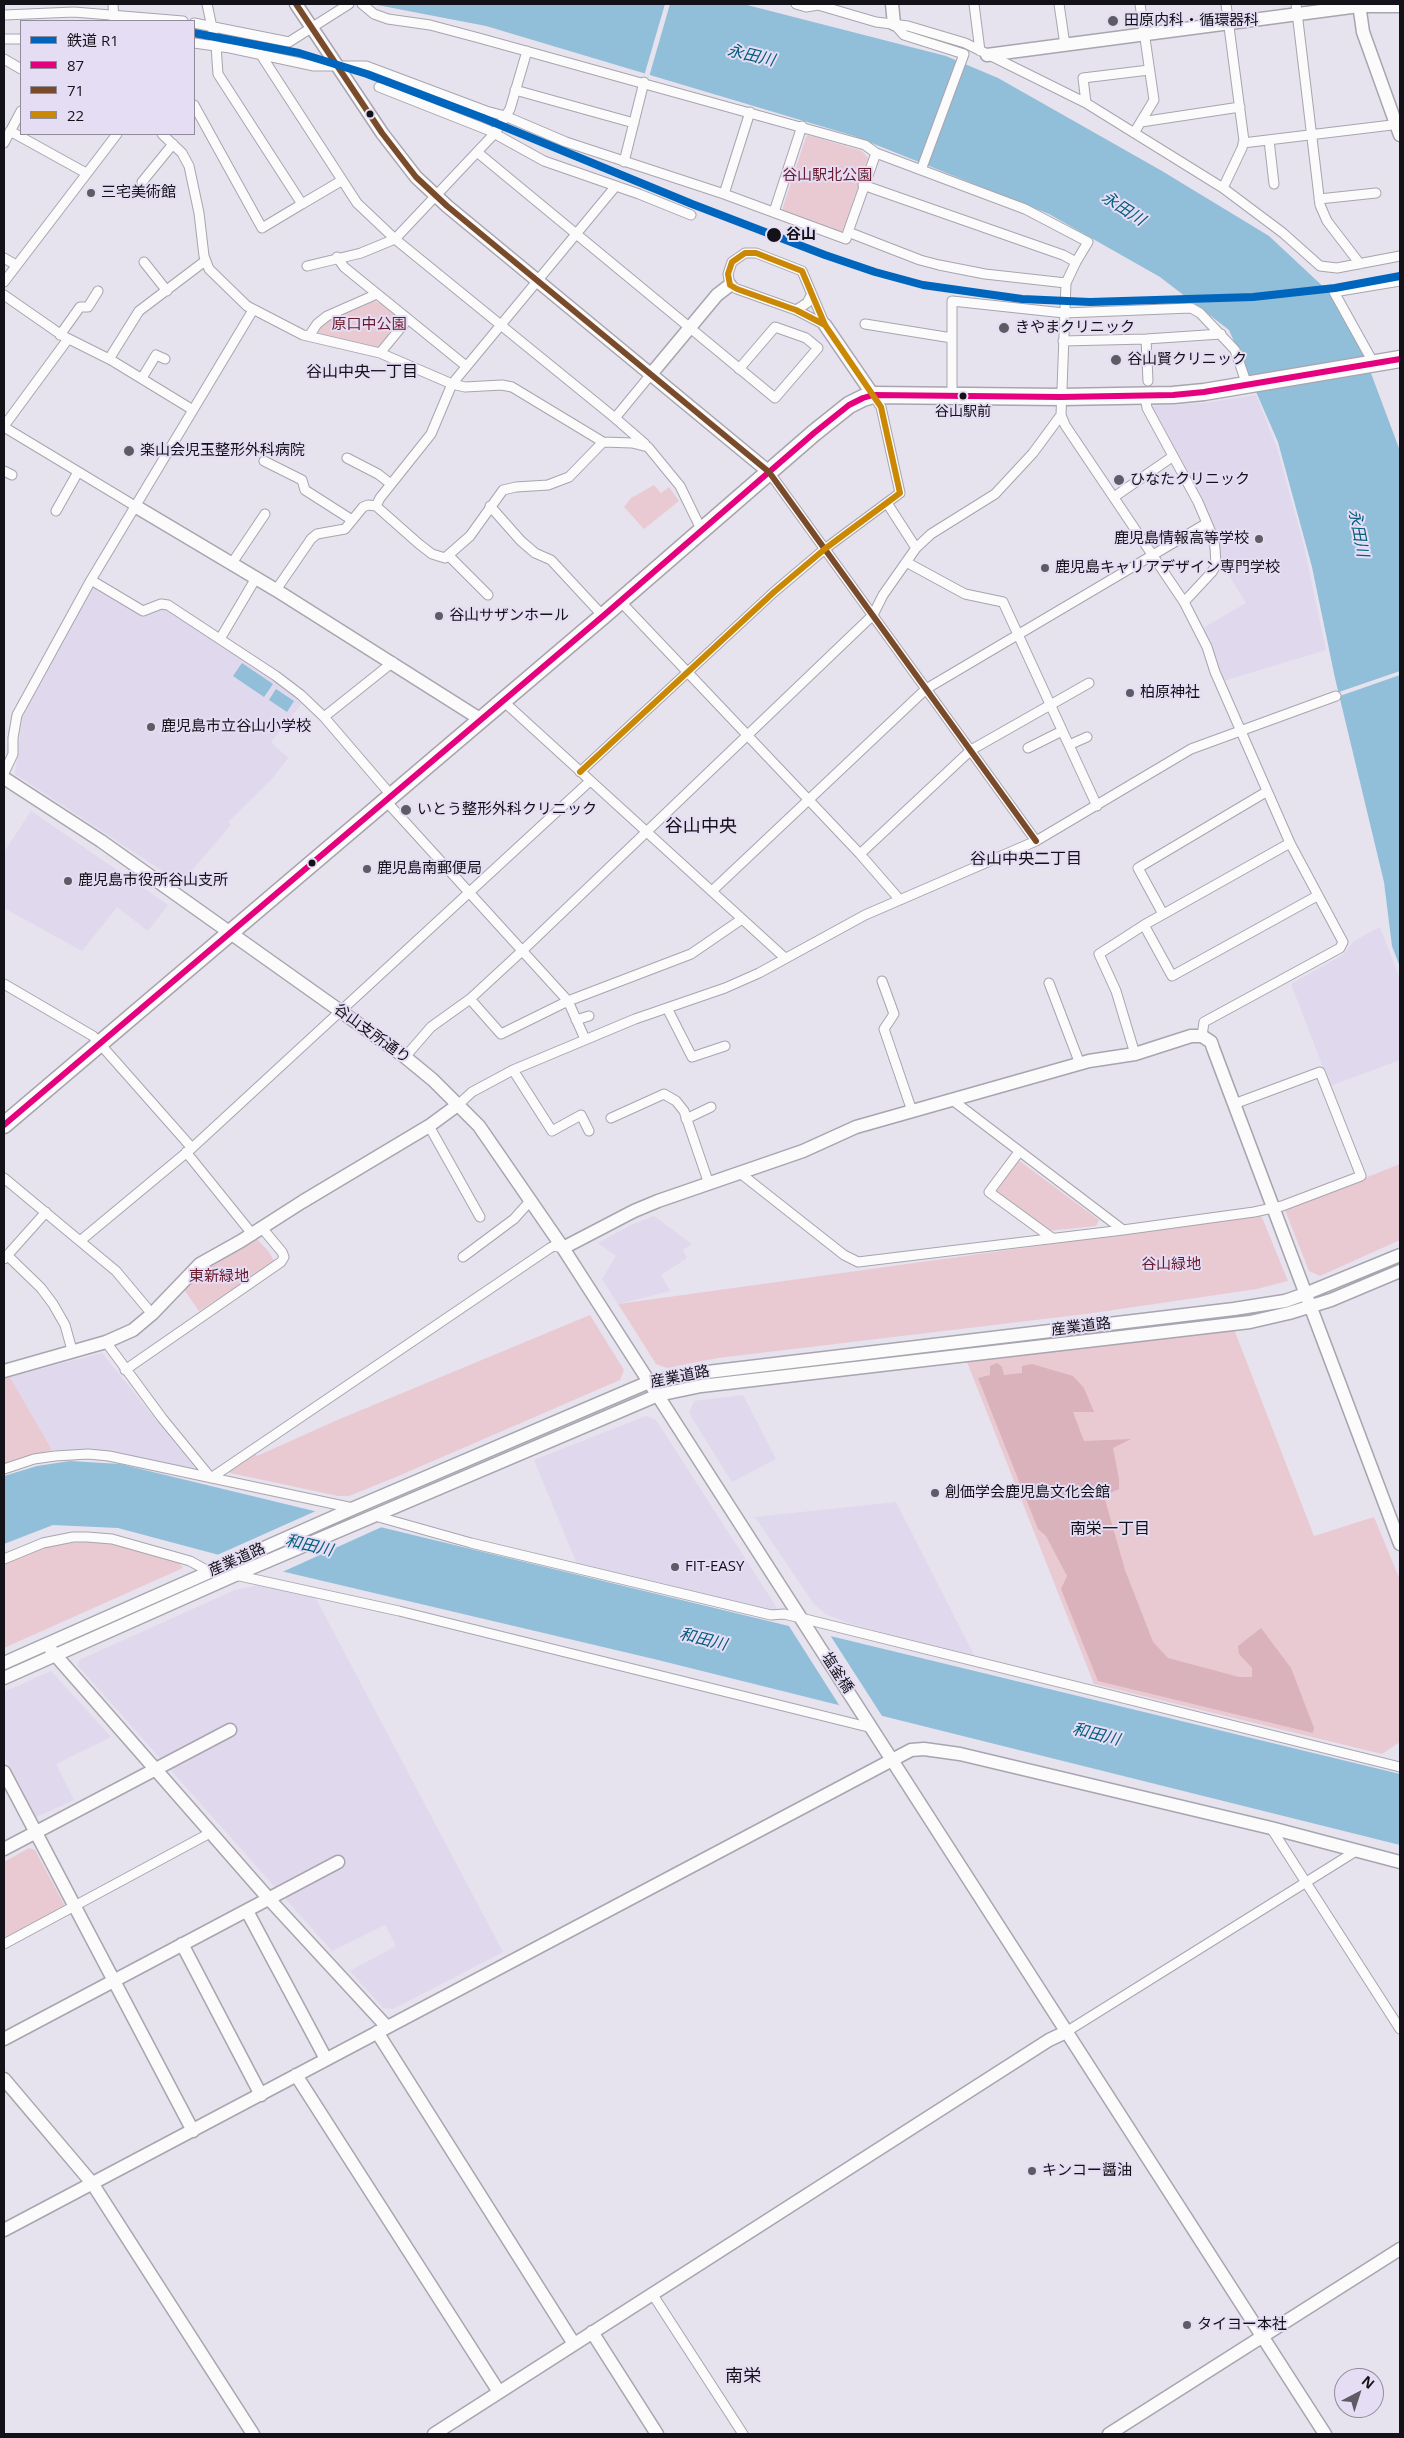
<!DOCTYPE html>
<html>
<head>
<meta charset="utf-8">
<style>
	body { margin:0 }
	#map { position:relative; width:1404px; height:2438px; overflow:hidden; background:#e6e2ee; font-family:"Open Sans","Noto Sans JP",sans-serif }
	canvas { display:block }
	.frame { position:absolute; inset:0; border:5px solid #141219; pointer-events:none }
	.legend { position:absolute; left:20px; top:20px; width:175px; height:115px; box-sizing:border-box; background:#e5ddf3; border:1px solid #918c9c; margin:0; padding:6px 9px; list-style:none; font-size:15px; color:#141219 }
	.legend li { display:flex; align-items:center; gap:10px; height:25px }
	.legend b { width:25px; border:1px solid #918c9c }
	.north { position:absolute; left:1334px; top:2368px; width:50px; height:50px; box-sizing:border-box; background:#e5ddf3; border:1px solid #918c9c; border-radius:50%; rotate:40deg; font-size:14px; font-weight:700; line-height:20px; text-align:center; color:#141219 }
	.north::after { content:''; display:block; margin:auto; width:18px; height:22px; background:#5e5b64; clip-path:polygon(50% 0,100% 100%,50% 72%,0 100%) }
</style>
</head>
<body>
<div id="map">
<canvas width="1404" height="2438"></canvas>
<div class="frame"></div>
<ul class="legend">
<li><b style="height:6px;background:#0065bd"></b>鉄道 R1</li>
<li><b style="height:6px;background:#e5007d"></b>87</li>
<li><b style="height:6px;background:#7a4b2a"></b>71</li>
<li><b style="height:6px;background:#ca8805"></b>22</li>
</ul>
<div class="north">N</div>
</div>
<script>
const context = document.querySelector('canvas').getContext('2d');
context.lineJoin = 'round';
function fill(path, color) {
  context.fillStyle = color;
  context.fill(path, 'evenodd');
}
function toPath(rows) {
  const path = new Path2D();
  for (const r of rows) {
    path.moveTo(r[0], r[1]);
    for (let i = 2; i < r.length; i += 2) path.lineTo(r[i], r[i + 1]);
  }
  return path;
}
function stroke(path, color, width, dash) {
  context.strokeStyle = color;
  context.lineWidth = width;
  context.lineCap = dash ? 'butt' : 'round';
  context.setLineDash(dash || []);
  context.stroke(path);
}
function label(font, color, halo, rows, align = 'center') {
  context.font = font + ' "Open Sans","Noto Sans JP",sans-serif';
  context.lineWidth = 4;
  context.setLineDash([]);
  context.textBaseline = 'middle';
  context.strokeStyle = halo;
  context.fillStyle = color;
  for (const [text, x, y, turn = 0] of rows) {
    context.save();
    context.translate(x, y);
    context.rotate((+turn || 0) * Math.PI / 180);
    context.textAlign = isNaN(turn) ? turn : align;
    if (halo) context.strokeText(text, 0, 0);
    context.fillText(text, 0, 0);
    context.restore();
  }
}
fill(toPath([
	[1256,395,1276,445,1303,542,1326,650,1223,681,1203,628,1246,603,1220,561,1151,412,1151,406,1204,403],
	[93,587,144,613,162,606,275,680,303,702,271,742,288,758,272,779,228,822,231,825,181,883,15,774,22,718],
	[31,811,168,905,148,931,117,907,82,951,4,908,4,852],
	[1380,927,1400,979,1400,1060,1330,1086,1291,984,1343,955,1354,941],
	[654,1216,692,1244,683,1250,687,1258,661,1275,670,1291,618,1304,602,1279,616,1256,598,1243,631,1225],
	[102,1353,194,1467,192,1471,109,1451,52,1450,10,1377],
	[743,1395,776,1459,732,1482,689,1413,694,1401],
	[646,1416,656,1420,777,1608,773,1611,577,1564,534,1460],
	[896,1502,975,1657,848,1623,826,1614,814,1604,755,1517],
	[260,1585,314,1595,503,1952,393,2009,383,2008,350,1971,396,1946,385,1925,332,1951,78,1666,79,1660,235,1590],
	[51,1671,111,1737,56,1764,74,1800,36,1817,4,1756,4,1692]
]), '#e0d8ed');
fill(toPath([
	[808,135,862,151,868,158,842,233,782,210,806,137],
	[373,301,380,303,398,317,399,322,379,347,373,347,319,335,318,330,330,319],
	[654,485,661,493,669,487,679,501,644,529,624,507,631,498],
	[1017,1159,1099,1220,1096,1226,1047,1231,995,1192,995,1188],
	[1400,1164,1400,1240,1320,1276,1309,1271,1285,1210],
	[1261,1215,1288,1281,1257,1289,1086,1314,718,1358,667,1368,656,1364,618,1304],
	[257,1239,269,1252,274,1261,273,1264,199,1311,182,1287,208,1262],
	[590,1315,624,1370,620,1380,396,1477,349,1496,338,1496,230,1473,228,1470,255,1453,257,1456,335,1421],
	[1232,1324,1314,1536,1374,1517,1400,1580,1400,1742,1382,1754,1094,1684,967,1362],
	[10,1377,52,1450,4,1464,4,1379],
	[87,1541,111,1542,178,1561,183,1568,4,1648,4,1563,44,1546],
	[29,1848,35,1850,66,1908,4,1941,4,1862]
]), '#eacad2');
fill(toPath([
	[997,1363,1002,1367,1004,1375,1022,1373,1022,1366,1032,1364,1073,1376,1084,1388,1094,1412,1073,1412,1084,1441,1131,1439,1113,1448,1119,1479,1119,1489,1104,1496,1125,1570,1153,1642,1168,1658,1239,1677,1252,1677,1252,1668,1239,1654,1238,1646,1261,1628,1291,1668,1314,1728,1313,1733,1098,1681,1061,1589,1067,1576,1046,1536,1038,1529,978,1378,990,1375,990,1366]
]), '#d9b2bc');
fill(toPath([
	[372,4,743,4,946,56,998,78,1162,171,1269,236,1330,293,1356,333,1400,451,1400,967,1392,946,1384,882,1335,678,1312,567,1278,442,1229,330,1160,277,1049,214,854,136,486,26],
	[242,663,273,684,264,697,233,676],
	[276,689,294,701,287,712,269,700],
	[70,1461,120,1464,1400,1774,1400,1845,654,1659,268,1568,118,1528,53,1525,4,1544,4,1476,37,1466]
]), '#91bed9');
fill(toPath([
	[665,4,670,4,649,77,644,76],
	[1400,671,1400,675,1337,697,1336,693],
	[318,1510,384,1526,280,1573,215,1556],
	[787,1623,830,1635,884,1719,841,1708]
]), '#e6e2ee');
const street = toPath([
	[113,4,114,21],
	[207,4,216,46,218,74,302,204,341,181],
	[362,4,374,14,388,19,430,25,479,38,865,145,876,153,1025,209,1088,242,1076,262],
	[796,4,806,7,818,5,876,22,908,26,965,43,1086,103,1223,188,1283,233,1320,266,1337,268,1400,256],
	[974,4,980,51],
	[1059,4,1065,45],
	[1296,4,1320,205,1327,221,1360,264],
	[4,15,74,12,183,21],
	[194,23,289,42,349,4],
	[894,24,904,35,964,54,921,170],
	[4,39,21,39],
	[194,43,230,48,314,66,366,66,486,111,505,116,566,142,724,194,846,239,848,232],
	[261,55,357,203,395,239,615,418,652,373],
	[4,59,21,69],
	[379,87,488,130,544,161,639,194,691,215],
	[515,90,634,123],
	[1086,103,1083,78,1149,70],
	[194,105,262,228,302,204],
	[1141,122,1240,107],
	[10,131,86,173],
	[1134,133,1154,100,1140,4],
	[162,134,182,153,189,166,199,213,204,256,209,269,247,306,303,335,380,353,452,384,465,387,502,385,512,387,603,442,632,443,648,447,680,486,702,531],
	[1269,140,1274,184],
	[4,143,21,111],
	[1243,143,1400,124],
	[477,152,495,133,510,109,527,51],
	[876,153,848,232,920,260,939,265,985,274,1066,283],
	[624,162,644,82],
	[142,182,173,144],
	[863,185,1063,255,1076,262,1066,283,1061,415,1065,425,1184,602,1207,647,1215,672,1290,843,1343,942,1340,948,1204,1022,1202,1036],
	[1223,188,1242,148,1244,141,1226,4],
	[724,194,750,112],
	[1319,199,1376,193],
	[774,212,802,126],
	[745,253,756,253,802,271,825,325,796,310,737,289,730,285,728,274,732,262,745,253],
	[337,257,344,267,466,366],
	[4,258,16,265],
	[144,262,167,291],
	[307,266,361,253,395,239,477,152,775,398,818,348,806,338,775,327,739,369],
	[4,282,117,134],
	[4,295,63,336,111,360,193,410],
	[796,310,807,303,812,294],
	[865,324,952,338],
	[60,335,80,307,88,307,98,291],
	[309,336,317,324,327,316,377,294],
	[1146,339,1148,381],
	[1063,341,1146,339,1221,334],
	[380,353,408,319],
	[109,359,139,311,205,261],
	[1374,364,1334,292,1400,281],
	[142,378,156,355,165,359],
	[952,395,952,301,1064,313,1191,308,1200,313,1235,350,1247,385],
	[1145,395,1147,408,1198,502,1213,537,1215,548,1216,565,1212,572,1184,602],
	[615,418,645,444],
	[4,426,68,339],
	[4,427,135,506],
	[347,458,378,474,391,484],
	[264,461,302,480,305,490,352,520],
	[4,471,12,475],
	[769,472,1036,841],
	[1114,497,1172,457],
	[887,503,916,548],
	[376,506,380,498,431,434,452,384,615,187],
	[490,506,521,541,535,553,551,560,603,616],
	[56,511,78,472],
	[449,556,488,595],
	[906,562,965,594,1003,602,1097,806],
	[232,563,265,514],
	[91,580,143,611,161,604,168,605,276,676,301,695,324,717,391,795],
	[276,590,311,539,317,534,345,529,363,507,368,505,376,506,419,544,432,554,445,558,470,536,503,490,516,487,548,485,569,477,603,442],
	[620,601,860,854,900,900],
	[220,639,256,578],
	[502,700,785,958],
	[324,717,393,662],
	[1069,745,1087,737],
	[1028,748,1062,731],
	[580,772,774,592,826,548,900,493,881,407,873,395],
	[4,773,13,754,13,738,17,715,91,580,253,310],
	[385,800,568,1001,585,1039],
	[860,854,971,750,1089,683],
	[712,891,926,689,1207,523],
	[1163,914,1138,868,1266,792],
	[1144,925,1172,976,1317,896],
	[882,981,894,1014,884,1029,912,1111],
	[1049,983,1080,1064],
	[4,984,93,1036,192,1148],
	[470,999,501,1034,568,1001,691,954,742,919],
	[667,1008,692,1057,725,1046],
	[576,1020,589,1016],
	[1135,1054,1116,991,1099,954,1144,925,1290,843],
	[405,1057,431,1027,470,999,522,951,873,615,883,595,916,548,931,534,995,494,1033,453,1061,415],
	[513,1070,552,1131,581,1115,589,1131],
	[951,1099,1123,1230],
	[459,1104,472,1092,513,1070,635,1019,725,988,759,973,865,915,1036,841,1191,749,1336,696],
	[611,1118,664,1094,676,1101,684,1111,709,1184],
	[686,1119,711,1107],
	[429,1126,480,1217],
	[186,1152,253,1235],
	[1019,1152,989,1192,1052,1238],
	[740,1173,844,1255,858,1262,1123,1230,1254,1212,1282,1206,1361,1176,1320,1072,1234,1104],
	[4,1178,116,1271,152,1314],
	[80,1241,192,1148,590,781],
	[8,1256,41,1288,53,1304,65,1325,72,1350],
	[463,1257,514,1219,531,1200],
	[4,1259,46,1212],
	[106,1342,162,1418,211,1478],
	[125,1370,281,1262,284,1257,282,1252,262,1228],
	[4,1469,34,1459,55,1456,88,1454,109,1456,353,1508],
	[211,1478,550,1248,554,1246,563,1248],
	[375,1516,471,1543,771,1615,784,1614,801,1618,1400,1767],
	[4,1559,43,1543,73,1537,87,1537,112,1539,190,1561,210,1572],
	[235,1575,399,1611,872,1728],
	[1271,1828,1400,2029],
	[4,1944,210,1833],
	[1066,2032,1356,1851],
	[653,2295,743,2434]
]);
const secondary = toPath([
	[296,4,382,133,416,177,447,206,769,472],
	[892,4,894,24],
	[1359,4,1363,32,1400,135],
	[987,55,1359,6,1400,6],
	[825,325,873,395],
	[652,373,717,295,730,285],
	[135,506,276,590,480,719],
	[4,778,101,841,405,1057,433,1080,479,1126,563,1248,1325,2434],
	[563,1248,634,1211,658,1201,803,1151,856,1127,1089,1061,1135,1054,1191,1036,1202,1036,1211,1042,1213,1048,1400,1544],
	[4,1371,106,1342,133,1330,152,1314,200,1264,241,1241,302,1202,429,1126,459,1104],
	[51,1650,269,1899,387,2027],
	[4,1663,354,1508,649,1382,691,1374,1234,1309,1285,1301,1305,1294,1400,1255],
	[4,1678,242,1572,658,1395,701,1386,1250,1322,1289,1313,1331,1300,1400,1271],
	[4,1772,193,2131],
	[4,1849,230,1730],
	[247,1911,326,2059],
	[182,1944,261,2095],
	[377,2032,574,2344],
	[4,2039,338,1862],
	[296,2075,499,2392],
	[4,2079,92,2183,253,2434],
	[4,2230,911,1750,924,1749,960,1754,1271,1828,1400,1862],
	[592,2332,657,2434],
	[434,2434,1049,2040,1066,2032],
	[1109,2434,1400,2249]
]);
const highway = toPath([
	[4,1125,603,616,814,433,849,405,863,398,873,395,1061,397,1173,395,1204,392,1400,359]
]);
stroke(street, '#a8a5ae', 11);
stroke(secondary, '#a8a5ae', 15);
stroke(highway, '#a8a5ae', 19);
stroke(street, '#fbfbfc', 9);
stroke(secondary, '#fbfbfc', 12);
stroke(highway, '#fbfbfc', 16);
stroke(toPath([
	[4,1125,603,616,814,433,849,405,863,398,873,395,1061,397,1173,395,1204,392,1400,359]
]), '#e5007d', 6);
stroke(toPath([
	[296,4,382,133,416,177,447,206,769,472,1036,841]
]), '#7a4b2a', 6);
stroke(toPath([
	[580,772,774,592,826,548,900,493,881,407,825,325,802,271,756,253,745,253,732,262,728,274,730,285,737,289,796,310,825,325]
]), '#ca8805', 6);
stroke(toPath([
	[194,33,299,53,367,74,483,118,692,204,825,255,875,272,923,285,1022,299,1090,302,1253,297,1335,288,1400,276]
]), '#0065bd', 8);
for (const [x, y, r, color] of [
	[1113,21,6,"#5e5b64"],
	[370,114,4.5,"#141219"],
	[91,193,5,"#5e5b64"],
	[774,235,8,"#141219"],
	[1004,328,6,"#5e5b64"],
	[1116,360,6,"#5e5b64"],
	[963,396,4.5,"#141219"],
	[129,451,6,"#5e5b64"],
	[1119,480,6,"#5e5b64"],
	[1259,539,5,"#5e5b64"],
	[1045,568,5,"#5e5b64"],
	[439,616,5,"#5e5b64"],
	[1130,693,5,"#5e5b64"],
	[151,727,5,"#5e5b64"],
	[406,810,6,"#5e5b64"],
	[312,863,4.5,"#141219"],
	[367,869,5,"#5e5b64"],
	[68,881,5,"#5e5b64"],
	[935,1493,5,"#5e5b64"],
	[675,1567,5,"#5e5b64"],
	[1032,2171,5,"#5e5b64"],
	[1187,2325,5,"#5e5b64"]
]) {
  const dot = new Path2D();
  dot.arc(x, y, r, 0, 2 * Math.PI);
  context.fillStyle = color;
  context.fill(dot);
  stroke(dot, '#e5ddf3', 2);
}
label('14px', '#141219', '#e5ddf3', [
	["谷山駅前",963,412]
]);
label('15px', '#141219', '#e5ddf3', [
	["田原内科・循環器科",1124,21],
	["三宅美術館",101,193],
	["きやまクリニック",1015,328],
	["谷山賢クリニック",1127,360],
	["楽山会児玉整形外科病院",140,451],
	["ひなたクリニック",1130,480],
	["鹿児島情報高等学校",1249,539,"right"],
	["鹿児島キャリアデザイン専門学校",1055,568],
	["谷山サザンホール",449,616],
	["柏原神社",1140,693],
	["鹿児島市立谷山小学校",161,727],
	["いとう整形外科クリニック",417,810],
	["鹿児島南郵便局",377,869],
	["鹿児島市役所谷山支所",78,881],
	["創価学会鹿児島文化会館",945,1493],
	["FIT-EASY",685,1567],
	["キンコー醤油",1042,2171],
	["タイヨー本社",1197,2325]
], 'left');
label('15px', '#6b1a2d', '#e5ddf3', [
	["谷山駅北公園",827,176],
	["原口中公園",369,325],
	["谷山緑地",1171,1265],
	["東新緑地",219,1277]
]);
label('bold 15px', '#141219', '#e5ddf3', [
	["谷山",786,235]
], 'left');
label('15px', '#141219', '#e5ddf3', [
	["谷山支所通り",372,1034,36],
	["産業道路",1081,1327,-7],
	["産業道路",680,1377,-11],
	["産業道路",237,1560,-24],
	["塩釜橋",837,1673,57]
]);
label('italic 16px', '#015c7d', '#e5ddf3', [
	["永田川",751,56,13],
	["永田川",1123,209,33],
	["永田川",1358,533,79],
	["和田川",309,1546,13],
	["和田川",703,1640,14],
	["和田川",1096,1735,14]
]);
label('16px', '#141219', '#e5ddf3', [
	["谷山中央一丁目",362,372],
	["谷山中央二丁目",1026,859],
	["南栄一丁目",1110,1529]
]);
label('18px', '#141219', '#e5ddf3', [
	["谷山中央",701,827],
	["南栄",743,2377]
]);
</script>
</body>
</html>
